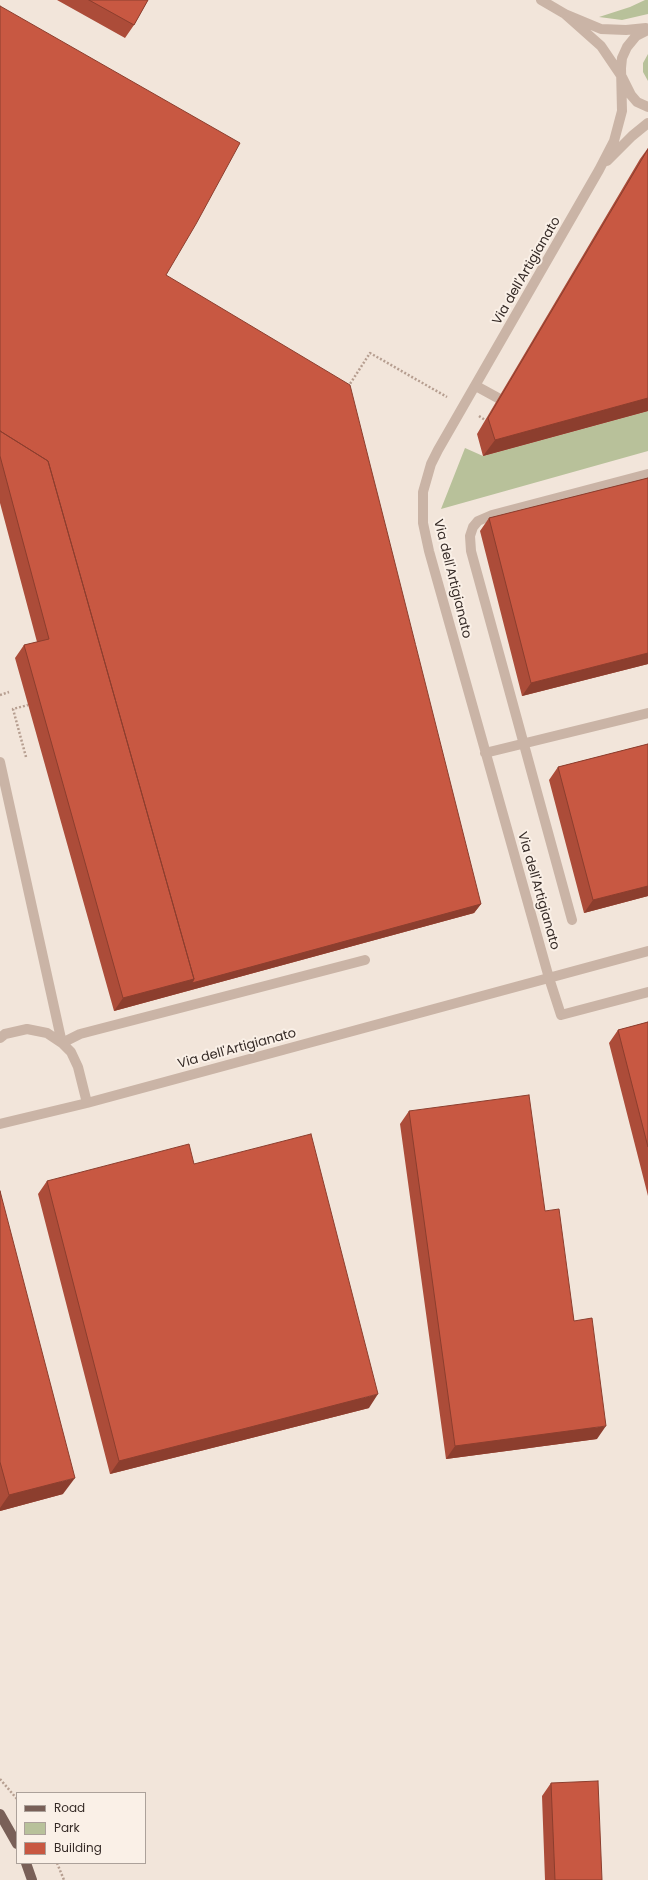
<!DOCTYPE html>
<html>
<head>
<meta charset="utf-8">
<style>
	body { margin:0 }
	#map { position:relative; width:648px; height:1880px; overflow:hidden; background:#f2e5da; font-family:Poppins,sans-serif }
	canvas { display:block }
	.legend { position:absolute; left:16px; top:1792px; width:130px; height:72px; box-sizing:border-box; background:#faf0e7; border:1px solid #aca19a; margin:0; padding:5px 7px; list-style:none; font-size:12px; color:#362b27 }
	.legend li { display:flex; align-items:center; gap:8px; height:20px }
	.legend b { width:20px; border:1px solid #aca19a }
</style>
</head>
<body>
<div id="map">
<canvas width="648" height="1880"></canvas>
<ul class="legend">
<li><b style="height:5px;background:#796058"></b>Road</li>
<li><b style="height:11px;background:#b8c19a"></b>Park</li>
<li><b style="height:11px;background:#c85842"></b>Building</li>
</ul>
</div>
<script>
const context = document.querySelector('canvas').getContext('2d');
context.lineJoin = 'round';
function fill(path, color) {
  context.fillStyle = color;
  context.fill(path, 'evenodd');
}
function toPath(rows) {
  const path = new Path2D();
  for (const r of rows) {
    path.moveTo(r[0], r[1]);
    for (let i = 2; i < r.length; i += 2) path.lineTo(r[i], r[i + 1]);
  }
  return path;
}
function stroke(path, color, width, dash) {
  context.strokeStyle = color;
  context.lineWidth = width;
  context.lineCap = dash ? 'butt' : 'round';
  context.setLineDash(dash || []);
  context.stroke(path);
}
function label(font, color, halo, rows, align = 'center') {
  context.font = font + ' Poppins,sans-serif';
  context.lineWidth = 4;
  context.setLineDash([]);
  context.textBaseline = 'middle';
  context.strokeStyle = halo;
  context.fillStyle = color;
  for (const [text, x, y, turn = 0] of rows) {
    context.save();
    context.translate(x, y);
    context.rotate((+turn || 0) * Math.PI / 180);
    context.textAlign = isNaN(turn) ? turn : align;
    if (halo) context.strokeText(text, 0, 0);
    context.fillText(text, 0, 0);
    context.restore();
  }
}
fill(toPath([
	[645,0,648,0,648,14,622,20,599,17,630,7],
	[648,54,648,81,643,72,643,63],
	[648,411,648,451,441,509,465,448,483,456]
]), '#b8c19a');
stroke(toPath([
	[348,387,370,353,447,397],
	[479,416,485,420],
	[0,695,9,692],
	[26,757,13,709,28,705],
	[0,1779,17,1799],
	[57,1863,64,1880]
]), '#b69e90', 2.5, [2, 2]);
stroke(toPath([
	[541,0,565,14,601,29,626,30,646,28],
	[565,14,601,46,622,77,631,95,637,102,648,107],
	[648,30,636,36,627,47,622,58,621,68,622,111,614,141,599,170,438,450,431,464,423,492,423,523,429,551,549,978,561,1015,648,992],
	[607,161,632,136,648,123],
	[476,386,498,398],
	[485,753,648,713],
	[0,762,62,1043,80,1034,365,960],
	[572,920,471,551,470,536,473,527,478,521,492,515,648,474],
	[0,1038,5,1034,27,1029,47,1033,62,1043,71,1052,78,1067,87,1103],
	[0,1124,87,1103,648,951]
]), '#cab4a6', 10);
stroke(toPath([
	[0,1814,17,1844],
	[26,1863,32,1880]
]), '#796058', 10);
fill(toPath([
	[57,0,148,0,134,25,125,38],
	[0,6,166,275,481,904,474,913,114,1011,15,658,24,645,37,642,0,503],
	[648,148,648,411,483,456,477,434,640,159],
	[648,478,648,664,522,696,480,531,489,518],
	[648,744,648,896,584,913,549,780,558,767],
	[648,1022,648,1196,609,1043,618,1030],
	[409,1111,545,1211,574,1321,597,1439,446,1459,400,1124],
	[194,1164,369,1408,110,1474,38,1194,47,1181],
	[0,1191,63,1494,0,1511],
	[551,1783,602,1880,545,1880,542,1796]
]), '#ac4c39');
fill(toPath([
	[648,398,648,411,483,456,495,440],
	[648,653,648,664,522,696,531,683],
	[648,886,648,896,584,913,593,900],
	[481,904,474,913,114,1011,123,998,194,979],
	[378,1394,369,1408,110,1474,119,1461],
	[606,1426,597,1439,446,1459,455,1446],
	[75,1478,63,1494,0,1511,0,1508,9,1495]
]), '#8c3e2e');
const building = toPath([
	[89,0,148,0,134,25,89,0],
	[0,6,240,143,196,224,166,275,350,385,481,904,192,983,194,979,48,461,0,431,0,6],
	[648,149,648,398,495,440,488,418,648,149],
	[0,431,48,461,194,979,123,998,24,645,49,639,0,456,0,431],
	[648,478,648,653,531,683,489,518,648,478],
	[648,744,648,886,593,900,558,767,648,744],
	[648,1022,648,1147,618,1030,648,1022],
	[529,1095,545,1211,559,1209,574,1321,592,1318,606,1426,455,1446,409,1111,529,1095],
	[311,1134,378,1394,119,1461,47,1181,189,1144,194,1164,311,1134],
	[0,1191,75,1478,9,1495,0,1462,0,1191],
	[598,1781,602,1880,555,1880,551,1783,598,1781]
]);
fill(building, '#c85842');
stroke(building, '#8c3e2e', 1);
label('13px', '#362b27', '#faf0e7', [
	["Via dell'Artigianato",527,271,-60],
	["Via dell'Artigianato",452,579,76],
	["Via dell'Artigianato",538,891,74],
	["Via dell'Artigianato",237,1049,-15]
]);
</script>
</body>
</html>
